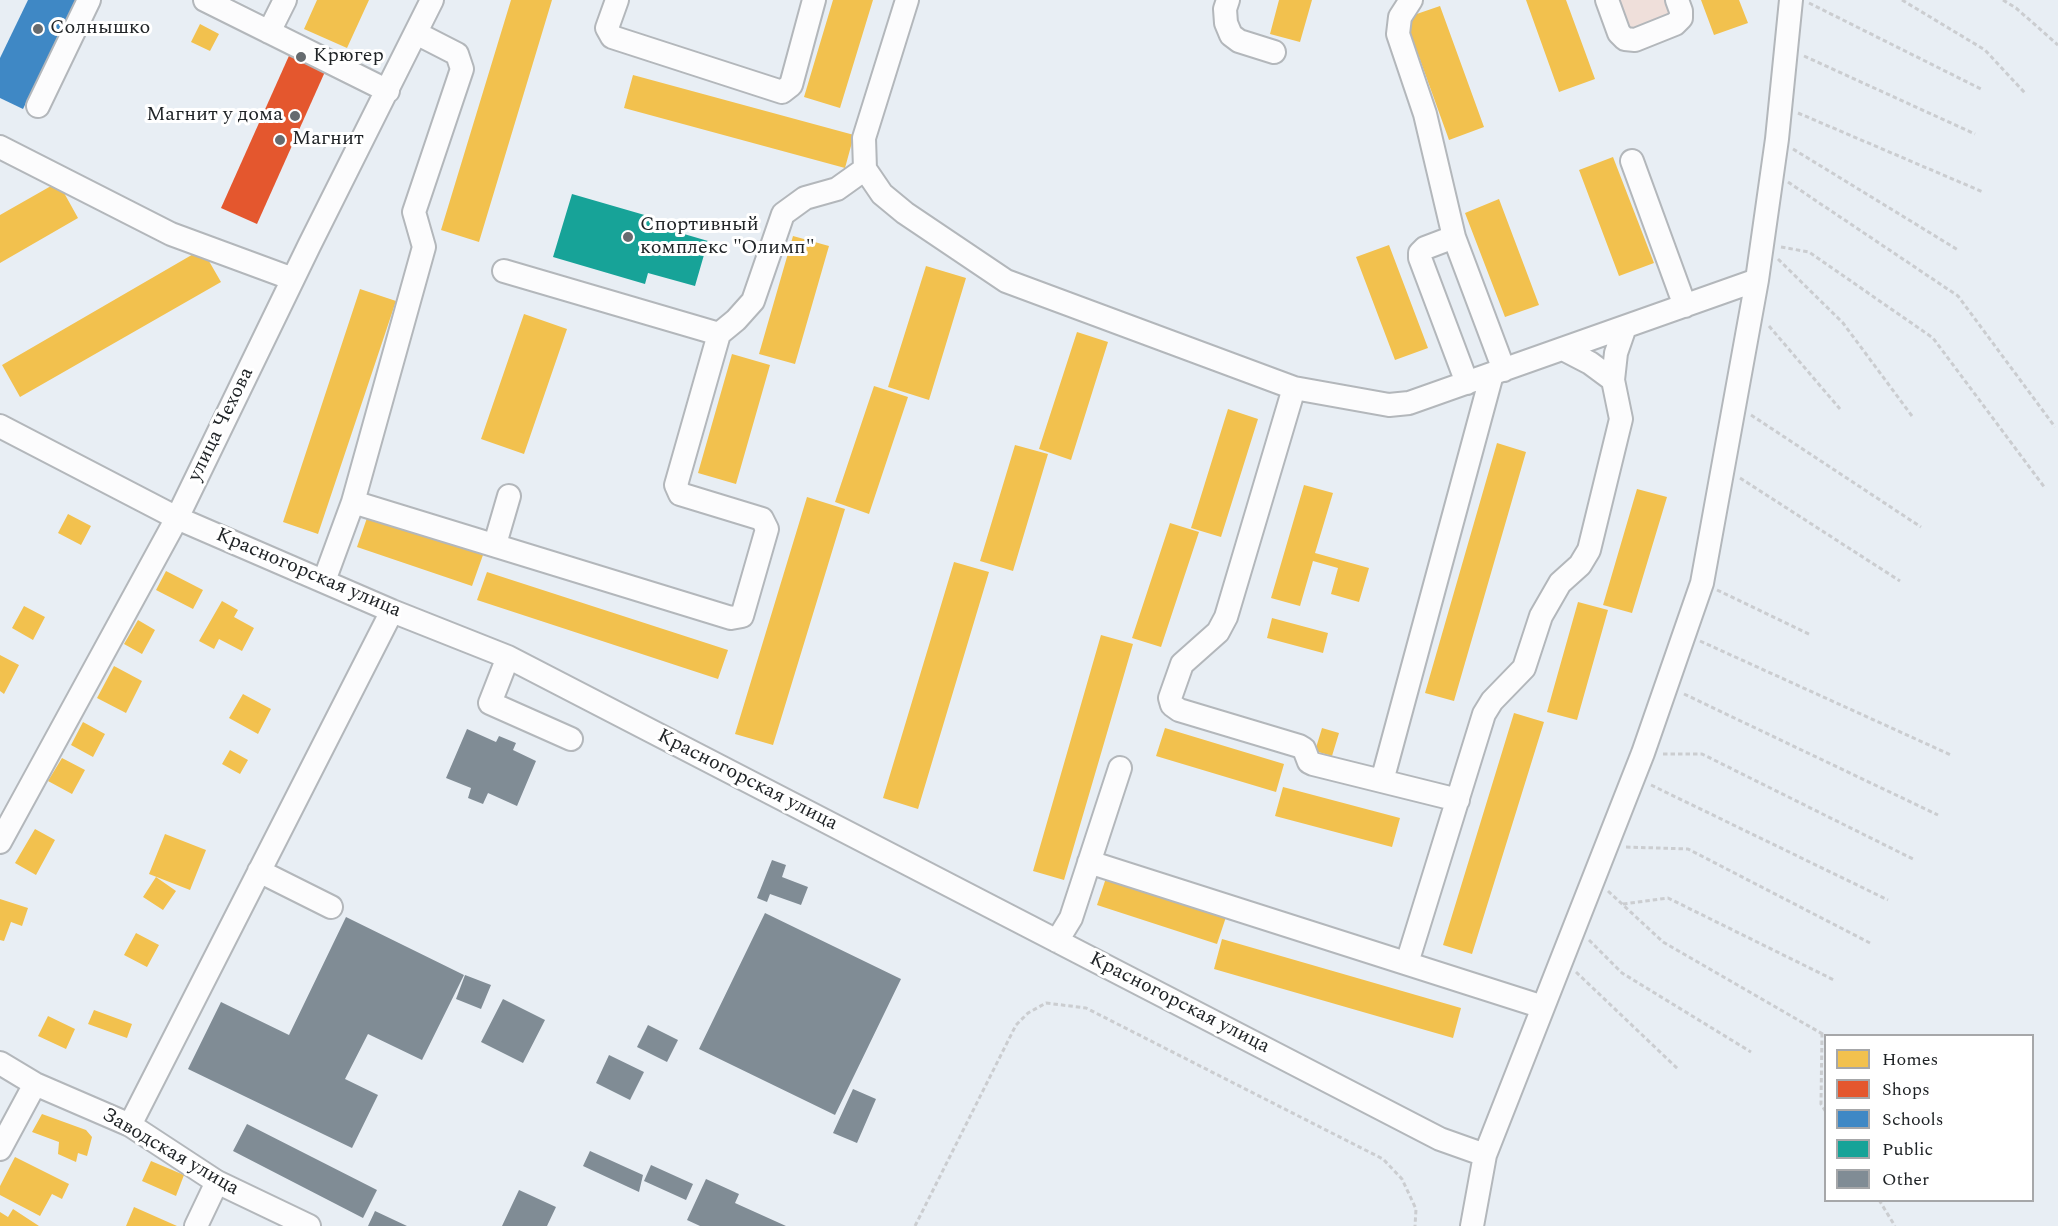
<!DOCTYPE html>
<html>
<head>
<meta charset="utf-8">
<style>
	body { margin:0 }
	#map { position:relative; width:2058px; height:1226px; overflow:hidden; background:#e8eef4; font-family:Spectral,serif }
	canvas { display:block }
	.legend { position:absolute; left:1824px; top:1034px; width:210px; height:168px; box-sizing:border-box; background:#fff; border:2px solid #a6a7a9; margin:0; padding:8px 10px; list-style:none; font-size:18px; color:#202427 }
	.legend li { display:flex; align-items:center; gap:12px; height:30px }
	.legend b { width:30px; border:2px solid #a6a7a9 }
</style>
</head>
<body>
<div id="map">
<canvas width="2058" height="1226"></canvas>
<ul class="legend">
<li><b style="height:16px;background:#f2c14e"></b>Homes</li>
<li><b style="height:16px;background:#e4572e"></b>Shops</li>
<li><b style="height:16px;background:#3f88c5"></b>Schools</li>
<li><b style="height:16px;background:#17a398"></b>Public</li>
<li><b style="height:16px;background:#808c95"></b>Other</li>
</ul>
</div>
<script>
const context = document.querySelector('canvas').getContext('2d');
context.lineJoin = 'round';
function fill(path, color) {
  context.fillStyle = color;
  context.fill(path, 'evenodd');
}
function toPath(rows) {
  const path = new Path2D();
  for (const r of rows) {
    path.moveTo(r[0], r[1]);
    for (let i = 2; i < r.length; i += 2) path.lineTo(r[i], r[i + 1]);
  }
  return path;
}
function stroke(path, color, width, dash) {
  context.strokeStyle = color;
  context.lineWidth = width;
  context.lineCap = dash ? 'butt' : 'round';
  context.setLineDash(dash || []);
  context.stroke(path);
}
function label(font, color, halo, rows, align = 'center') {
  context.font = font + ' Spectral,serif';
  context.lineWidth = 6;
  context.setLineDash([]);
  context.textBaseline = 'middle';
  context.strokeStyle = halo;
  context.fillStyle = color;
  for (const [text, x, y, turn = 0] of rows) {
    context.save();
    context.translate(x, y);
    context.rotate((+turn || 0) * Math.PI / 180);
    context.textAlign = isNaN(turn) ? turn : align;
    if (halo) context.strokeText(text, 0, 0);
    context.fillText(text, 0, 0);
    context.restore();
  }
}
fill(toPath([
	[1615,0,1669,0,1674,13,1626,31]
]), '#efdfda');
fill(toPath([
	[317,0,369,0,347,48,304,29],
	[511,0,552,0,479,242,441,230],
	[833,0,873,0,840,108,804,97],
	[1279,0,1312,0,1300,42,1270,34],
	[1526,0,1566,0,1595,79,1559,92],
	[1701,0,1739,0,1748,23,1714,35],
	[1440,6,1484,127,1449,140,1405,18],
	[200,24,219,34,210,51,191,42],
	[633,75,854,135,845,168,624,108],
	[1613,157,1654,263,1619,276,1579,170],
	[58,182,78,218,0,263,0,215],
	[1499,199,1539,305,1505,317,1465,213],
	[793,236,829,246,795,364,759,354],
	[1389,245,1428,348,1395,360,1356,257],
	[202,249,221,282,20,397,2,365],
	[926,266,966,278,929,400,888,387],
	[360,289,396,301,318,534,283,522],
	[524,314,567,329,524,454,481,439],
	[1077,332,1108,342,1071,460,1039,449],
	[732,354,770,365,736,484,698,473],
	[874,386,908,397,869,514,835,502],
	[1228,409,1258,419,1221,537,1191,528],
	[1497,443,1526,452,1454,701,1425,693],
	[1015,445,1048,454,1013,571,980,561],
	[1304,485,1333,493,1315,553,1369,568,1359,602,1331,594,1338,568,1313,561,1300,606,1271,598],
	[1637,489,1667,497,1632,613,1603,605],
	[807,497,845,509,773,745,735,734],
	[68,514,91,526,81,545,58,533],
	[368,515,483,555,472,586,357,547],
	[1170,523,1199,532,1161,647,1132,638],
	[954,562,989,572,918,809,883,798],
	[166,571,203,590,193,609,156,590],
	[487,572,728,650,718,679,477,600],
	[222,601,238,610,234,617,254,628,242,651,219,639,214,649,199,641],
	[1578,602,1608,610,1577,720,1547,712],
	[24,606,45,617,33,640,12,628],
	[1272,618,1328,633,1323,653,1267,638],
	[138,620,155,630,142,654,124,644],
	[1101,635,1133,644,1064,880,1033,871],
	[0,655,19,665,4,694,0,691],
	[114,666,142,681,126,713,97,698],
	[243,694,271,709,258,734,229,718],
	[1514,713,1544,722,1472,954,1443,945],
	[83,722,105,734,93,757,71,745],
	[1165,728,1284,764,1276,792,1156,756],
	[1322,728,1339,733,1332,756,1315,751],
	[230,750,248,760,240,774,222,764],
	[62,758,85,770,72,794,48,781],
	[1283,787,1400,818,1392,847,1275,816],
	[35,829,55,840,36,875,15,863],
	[165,834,206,850,190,890,149,874],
	[156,877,176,891,163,910,143,897],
	[1106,878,1226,917,1217,944,1097,905],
	[0,899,28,908,22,926,11,922,4,941,0,940],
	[136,933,159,945,147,967,124,955],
	[1222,939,1461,1008,1453,1038,1214,969],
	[94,1010,132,1024,127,1038,88,1024],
	[48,1016,75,1029,66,1049,38,1036],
	[42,1114,86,1130,92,1137,87,1156,78,1153,76,1162,58,1154,59,1142,32,1132],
	[15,1157,69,1184,62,1199,52,1194,40,1216,0,1195,0,1186],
	[151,1161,184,1175,176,1196,142,1181],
	[134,1207,177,1226,126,1226],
	[13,1209,39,1226,0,1226,0,1212,8,1217]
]), '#f2c14e');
fill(toPath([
	[292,49,328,65,257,224,221,208]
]), '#e4572e');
fill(toPath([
	[28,0,76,0,23,109,0,98,0,58]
]), '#3f88c5');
fill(toPath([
	[572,194,686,227,684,234,708,241,695,286,648,273,645,284,553,257]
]), '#17a398');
fill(toPath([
	[467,729,496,742,499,736,516,743,513,750,536,761,517,806,488,793,483,804,468,798,471,788,446,778],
	[772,860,786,865,782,877,808,887,801,905,770,894,767,902,757,898],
	[765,913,901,979,835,1115,699,1049],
	[346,917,464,975,422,1060,368,1034,345,1079,378,1095,352,1148,188,1069,221,1002,289,1035],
	[465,975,491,985,481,1009,456,999],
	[503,999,545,1020,523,1063,481,1042],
	[648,1025,678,1040,667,1062,637,1047],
	[609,1055,644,1072,630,1100,596,1083],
	[853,1089,876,1099,857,1143,833,1133],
	[247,1124,377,1190,363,1218,233,1151],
	[590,1151,643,1175,639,1192,583,1166],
	[651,1165,693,1184,686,1200,644,1181],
	[706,1179,739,1194,735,1203,786,1226,700,1226,687,1220],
	[519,1190,556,1207,547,1226,502,1226],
	[375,1211,407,1226,368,1226]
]), '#808c95');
const minor = toPath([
	[205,0,388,91],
	[617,0,607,28,612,37,782,92,791,85,814,0],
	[907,0,864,138,865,169,882,194,905,213,1006,281,1294,388,1389,405,1409,403,1757,280],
	[1228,0,1225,9,1226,23,1231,35,1239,41,1274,52],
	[1411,0,1400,17,1398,34,1425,114,1454,237],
	[1607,0,1619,33,1625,39,1635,40,1675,24,1681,18,1681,11,1677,0],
	[269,32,285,0],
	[38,106,89,0],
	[0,147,171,234,293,279],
	[1632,161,1685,306],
	[504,271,719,334],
	[1563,349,1590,363,1613,380],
	[1467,383,1420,258,1420,253,1425,248,1454,237,1504,370],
	[1294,388,1226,617,1218,632,1182,664,1170,698,1172,705,1179,710,1299,746,1304,749,1309,762,1313,764,1458,800],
	[0,426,177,518,392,611,508,657,1440,1139,1485,1155],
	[353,502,424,247,414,212,462,69,457,54,416,33],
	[495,544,509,496],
	[324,581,353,502,731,618,742,616,767,529,762,519,680,494,676,485,719,334,736,320,753,301,783,214,805,198,837,189,865,169],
	[508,657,490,703,571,739],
	[1382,781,1492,374],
	[0,842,177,518,309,246,432,0],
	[1089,862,1543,1007],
	[259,871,331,907],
	[1057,941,1071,918,1120,768],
	[1407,963,1484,714,1492,701,1524,668,1541,616,1560,583,1580,565,1589,550,1621,419,1613,380,1616,353,1625,327],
	[0,1063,35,1084,130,1125,217,1182,309,1226],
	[130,1125,392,611],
	[0,1149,35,1084],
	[196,1226,217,1182],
	[1472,1226,1485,1155,1643,753,1702,583,1757,280,1777,139,1791,0]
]);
stroke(minor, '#b3b7bb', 26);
stroke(toPath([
	[1902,0,1985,50,2025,93],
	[2003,0,2016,8,2058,45],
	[1809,3,1981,89],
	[1804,56,1975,134],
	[1798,113,1983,192],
	[1793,149,1958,250],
	[1788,182,1958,296,2055,427],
	[1781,247,1809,252,1933,338,2045,488],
	[1778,259,1843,323,1912,416],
	[1769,326,1840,409],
	[1751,415,1921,527],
	[1740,478,1900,581],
	[1717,590,1811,635],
	[1700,641,1951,755],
	[1684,694,1938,815],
	[1663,754,1702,754,1915,860],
	[1651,785,1888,900],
	[1626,847,1688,849,1870,943],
	[1608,891,1663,942,1826,1036],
	[1623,904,1668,898,1834,980],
	[1589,940,1622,973,1751,1052],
	[1576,972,1679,1070],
	[1822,1033,1821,1104,1826,1112],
	[1879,1200,1895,1226],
	[915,1226,1016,1025,1028,1013,1046,1003,1086,1008,1383,1159,1402,1179,1416,1209,1415,1226]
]), '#cbcdd0', 3, [4.5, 3]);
stroke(minor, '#fcfcfd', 22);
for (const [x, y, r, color] of [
	[38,29,6,"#666b6f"],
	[301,57,6,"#666b6f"],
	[295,116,6,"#666b6f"],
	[280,140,6,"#666b6f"],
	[628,237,6,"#666b6f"]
]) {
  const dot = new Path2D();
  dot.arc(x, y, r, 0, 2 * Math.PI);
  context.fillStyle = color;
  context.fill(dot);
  stroke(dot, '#fff', 2);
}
label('20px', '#202427', '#fff', [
	["Солнышко",50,29],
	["Крюгер",313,57],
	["Магнит у дома",283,116,"right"],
	["Магнит",292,140],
	["Спортивный",640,226],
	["комплекс \"Олимп\"",640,249]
], 'left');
label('20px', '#202427', '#fff', [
	["улица Чехова",222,425,-64],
	["Красногорская улица",308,574,23],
	["Красногорская улица",747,781,27],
	["Красногорская улица",1179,1004,27],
	["Заводская улица",170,1153,30]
]);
</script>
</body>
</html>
